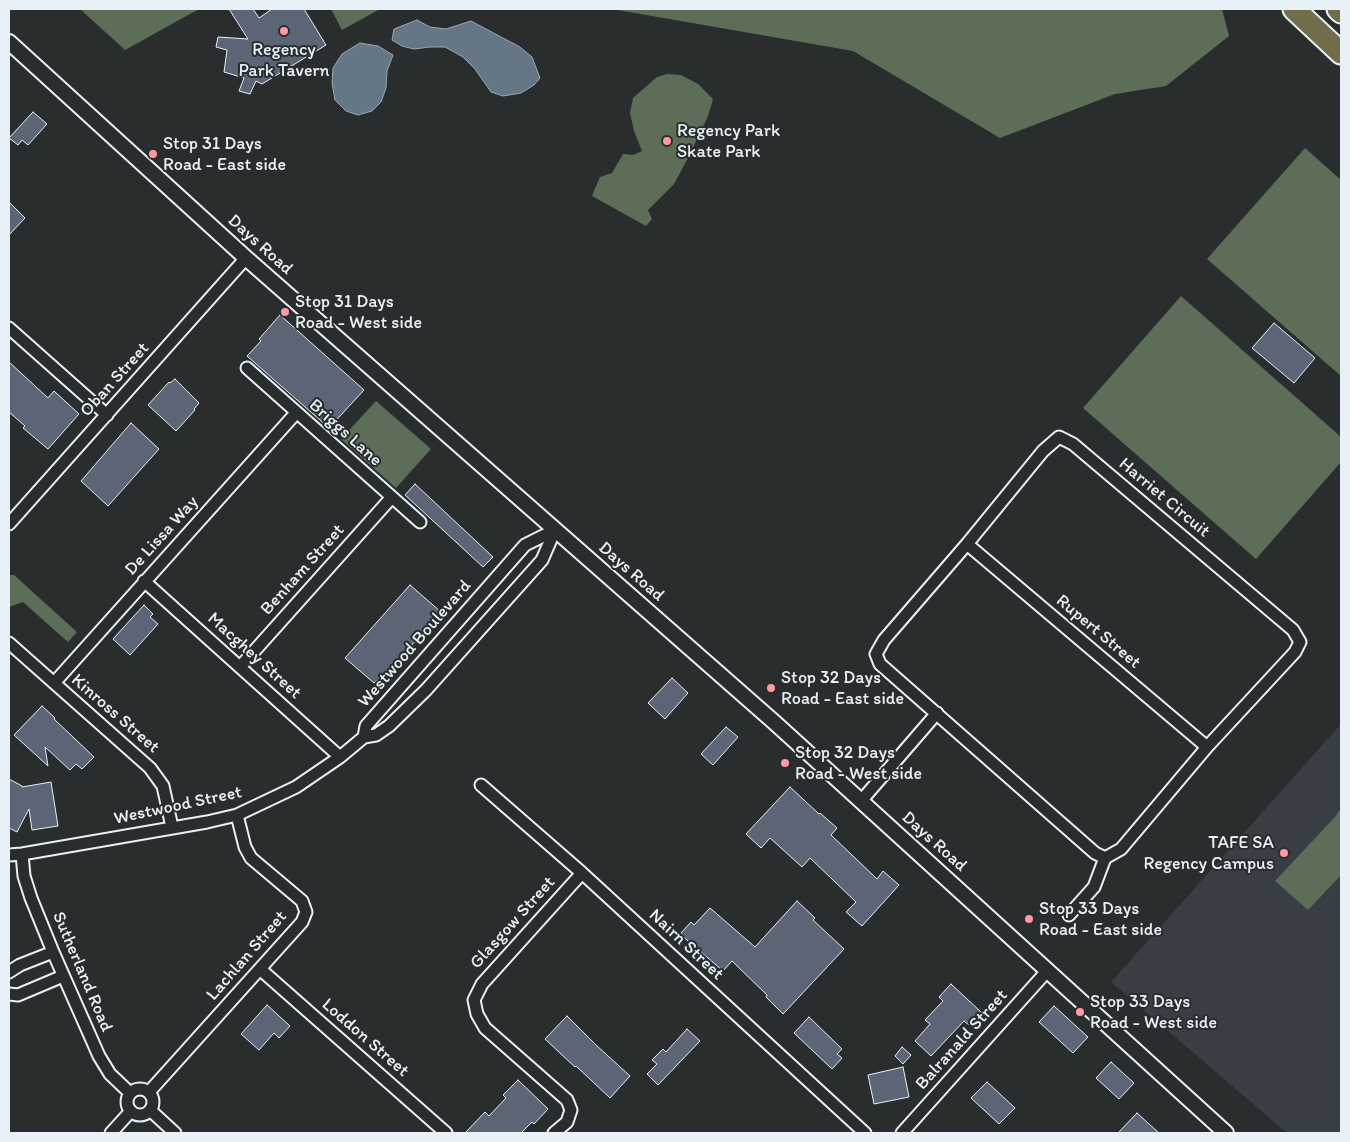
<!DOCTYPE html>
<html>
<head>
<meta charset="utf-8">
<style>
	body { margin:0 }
	#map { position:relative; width:1350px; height:1142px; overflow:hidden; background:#2a2d2e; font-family:Itim,sans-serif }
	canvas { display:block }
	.frame { position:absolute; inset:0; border:10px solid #e8f1f8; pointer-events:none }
</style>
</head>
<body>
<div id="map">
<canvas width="1350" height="1142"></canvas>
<div class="frame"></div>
</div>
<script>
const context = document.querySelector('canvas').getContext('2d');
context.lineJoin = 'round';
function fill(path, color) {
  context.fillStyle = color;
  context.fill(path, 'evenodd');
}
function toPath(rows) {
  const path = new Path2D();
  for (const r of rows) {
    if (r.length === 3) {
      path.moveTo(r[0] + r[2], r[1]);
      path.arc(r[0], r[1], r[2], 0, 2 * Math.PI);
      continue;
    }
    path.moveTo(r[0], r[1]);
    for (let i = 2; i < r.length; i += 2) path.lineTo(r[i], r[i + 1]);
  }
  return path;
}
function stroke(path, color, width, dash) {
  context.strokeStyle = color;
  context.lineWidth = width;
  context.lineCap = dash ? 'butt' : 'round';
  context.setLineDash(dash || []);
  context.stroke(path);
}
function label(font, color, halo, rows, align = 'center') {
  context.font = font + ' Itim,sans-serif';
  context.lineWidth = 4;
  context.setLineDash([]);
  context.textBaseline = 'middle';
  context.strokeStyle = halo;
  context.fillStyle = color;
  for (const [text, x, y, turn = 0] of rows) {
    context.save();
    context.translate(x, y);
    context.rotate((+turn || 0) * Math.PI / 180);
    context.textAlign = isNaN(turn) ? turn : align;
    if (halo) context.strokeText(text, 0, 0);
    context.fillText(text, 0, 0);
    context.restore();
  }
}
fill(toPath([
	[1341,724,1341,1133,1287,1133,1111,982]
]), '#393e44');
fill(toPath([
	[80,9,199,9,125,50],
	[331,9,380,9,342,30],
	[612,9,1222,9,1229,36,1166,86,1115,94,1000,138,853,51],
	[667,74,681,75,698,84,713,99,708,116,689,156,674,184,648,210,652,219,646,226,592,196,600,177,612,173,623,154,633,155,642,151,634,131,630,113,633,98,657,77],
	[1305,148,1341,180,1341,376,1207,259],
	[1181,296,1341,437,1341,462,1256,559,1083,408],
	[376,401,431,449,396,488,341,439],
	[9,575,14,575,77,632,68,642,23,602,9,607],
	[1341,808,1341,875,1308,910,1275,881,1335,817]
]), '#5d6e58');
const water = toPath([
	[417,20,430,27,446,29,471,21,520,47,532,57,540,78,534,85,521,93,503,96,491,92,475,69,463,57,445,47,430,47,414,49,402,46,392,40,394,29,417,20],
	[360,43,378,46,393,55,387,71,386,88,381,102,372,111,358,115,346,111,335,100,332,83,333,68,342,54,360,43]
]);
fill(water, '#657785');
stroke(water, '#99a8b3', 1);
const building = toPath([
	[229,9,253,9,259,18,272,9,304,9,326,45,262,84,256,81,250,94,239,91,244,78,224,72,227,50,216,47,218,37,248,39,229,9],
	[33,112,47,124,28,145,22,140,18,145,9,138,33,112],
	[9,202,25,218,9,235,9,202],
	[280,315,364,390,329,428,247,356,261,341,259,339,280,315],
	[1274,323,1315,358,1294,383,1252,348,1274,323],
	[9,362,48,398,54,391,79,414,48,449,23,428,25,426,9,412,9,362],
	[175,379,199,403,194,409,195,410,176,431,148,405,169,382,170,383,175,379],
	[131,423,159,449,108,506,81,481,131,423],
	[415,484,493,557,483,567,405,495,415,484],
	[410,585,441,612,379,682,377,680,374,683,345,658,410,585],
	[144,605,153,614,150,617,158,624,130,655,113,639,144,605],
	[672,678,688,693,665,719,648,703,672,678],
	[42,706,55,718,54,719,94,757,82,769,76,764,70,770,45,747,48,766,14,735,42,706],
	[726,727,738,737,713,765,701,754,726,727],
	[9,779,22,786,22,787,51,782,58,826,32,830,29,809,17,832,9,828,9,779],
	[790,787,819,814,820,813,837,828,831,835,877,879,883,871,899,885,862,926,846,912,856,902,810,858,802,867,770,838,761,848,746,834,790,787],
	[797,901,815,918,813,920,844,949,783,1014,766,997,767,995,732,961,723,971,680,934,691,922,694,925,710,908,755,947,797,901],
	[951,984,981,1012,969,1025,964,1021,931,1056,915,1041,930,1024,925,1020,943,1001,939,997,951,984],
	[267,1005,290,1026,279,1038,274,1033,259,1050,241,1034,267,1005],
	[1054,1006,1088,1037,1073,1053,1039,1022,1054,1006],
	[567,1016,596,1045,630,1076,610,1098,576,1066,575,1067,545,1039,567,1016],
	[809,1017,842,1049,837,1054,842,1058,832,1069,794,1033,809,1017],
	[687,1029,700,1041,658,1085,647,1074,657,1064,652,1060,663,1049,666,1052,687,1029],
	[902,1047,911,1055,903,1064,895,1056,902,1047],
	[1111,1062,1134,1083,1119,1099,1096,1078,1111,1062],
	[903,1067,909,1097,874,1104,868,1075,903,1067],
	[518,1080,548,1109,534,1124,532,1122,521,1133,465,1133,485,1112,489,1116,506,1098,503,1095,518,1080],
	[987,1082,1015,1108,999,1124,971,1098,987,1082],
	[1137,1113,1159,1133,1118,1133,1137,1113]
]);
fill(building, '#5b6576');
stroke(building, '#e8f1f8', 1);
const minor = toPath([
	[9,328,107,415],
	[247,368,420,522],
	[1059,437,1073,444,1293,630,1300,642,1295,652,1207,747,1121,849,1105,858,1095,853,880,664,876,654,884,640,967,544,1043,451,1059,437],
	[9,524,246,258],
	[967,544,1207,747],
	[144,581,340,757],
	[9,643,150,768,163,786,172,827],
	[240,667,392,497],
	[54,683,296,413],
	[364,737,376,735,389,726,426,690,542,560,555,530],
	[364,737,366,726,525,545,555,530],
	[481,785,582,873,865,1133],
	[861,801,937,713],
	[22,854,24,876,31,898,53,952,99,1056,110,1074,130,1093],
	[9,855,22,854,207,822,237,815,296,787,340,757,364,737],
	[1069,915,1094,887,1105,858],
	[260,969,446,1133],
	[9,972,20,965,53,952],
	[9,994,18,995,63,976],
	[140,1102,13],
	[149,1092,302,922,306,912,302,901,251,858,245,847,237,815],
	[150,1110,175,1133],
	[111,1133,131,1111],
	[554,1133,567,1122,571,1110,567,1100,485,1028,477,1014,474,1000,482,984,582,873],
	[902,1133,1048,970]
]);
const tertiary = toPath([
	[9,42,246,258,774,722,1226,1133]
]);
const motorway = toPath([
	[1294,9,1341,53],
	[1338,9,1341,12]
]);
stroke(minor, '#e8f1f8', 15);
stroke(tertiary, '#e8f1f8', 18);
stroke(motorway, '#e8f1f8', 25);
stroke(minor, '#2a2d2e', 11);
stroke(tertiary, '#2a2d2e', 14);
stroke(motorway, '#716d4b', 21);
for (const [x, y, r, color] of [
	[284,31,5,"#ff9aa2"],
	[667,141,5,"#ff9aa2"],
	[153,154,5,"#ff9aa2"],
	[285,312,5,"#ff9aa2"],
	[771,688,5,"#ff9aa2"],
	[785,763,5,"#ff9aa2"],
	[1284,853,5,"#ff9aa2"],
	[1029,919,5,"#ff9aa2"],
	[1080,1012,5,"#ff9aa2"]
]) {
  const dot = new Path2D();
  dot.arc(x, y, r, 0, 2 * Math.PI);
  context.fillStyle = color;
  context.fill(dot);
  stroke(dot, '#2a2d2e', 2);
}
label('18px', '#e8f1f8', '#2a2d2e', [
	["Regency",284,50,"center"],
	["Park Tavern",284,71,"center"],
	["Regency Park",677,131],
	["Skate Park",677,152],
	["Stop 31 Days",163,144],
	["Road - East side",163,165],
	["Stop 31 Days",295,302],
	["Road - West side",295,323],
	["Stop 32 Days",781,678],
	["Road - East side",781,699],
	["Stop 32 Days",795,753],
	["Road - West side",795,774],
	["TAFE SA",1274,843,"right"],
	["Regency Campus",1274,864,"right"],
	["Stop 33 Days",1039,909],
	["Road - East side",1039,930],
	["Stop 33 Days",1090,1002],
	["Road - West side",1090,1023]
], 'left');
label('18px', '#e8f1f8', '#2a2d2e', [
	["Days Road",260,245,42],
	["Oban Street",115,380,-48],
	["Briggs Lane",345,433,42],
	["Harriet Circuit",1164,498,40],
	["De Lissa Way",162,536,-48],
	["Benham Street",303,570,-48],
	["Days Road",631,572,41],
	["Rupert Street",1098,632,40],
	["Westwood Boulevard",415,644,-49],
	["Macghey Street",254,656,42],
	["Kinross Street",115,714,41],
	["Westwood Street",178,806,-12],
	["Days Road",934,842,42],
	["Glasgow Street",513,923,-48],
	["Nairn Street",686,945,43],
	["Lachlan Street",247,956,-49],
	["Sutherland Road",82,972,67],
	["Loddon Street",365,1038,41],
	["Balranald Street",962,1040,-48]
]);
</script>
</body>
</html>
